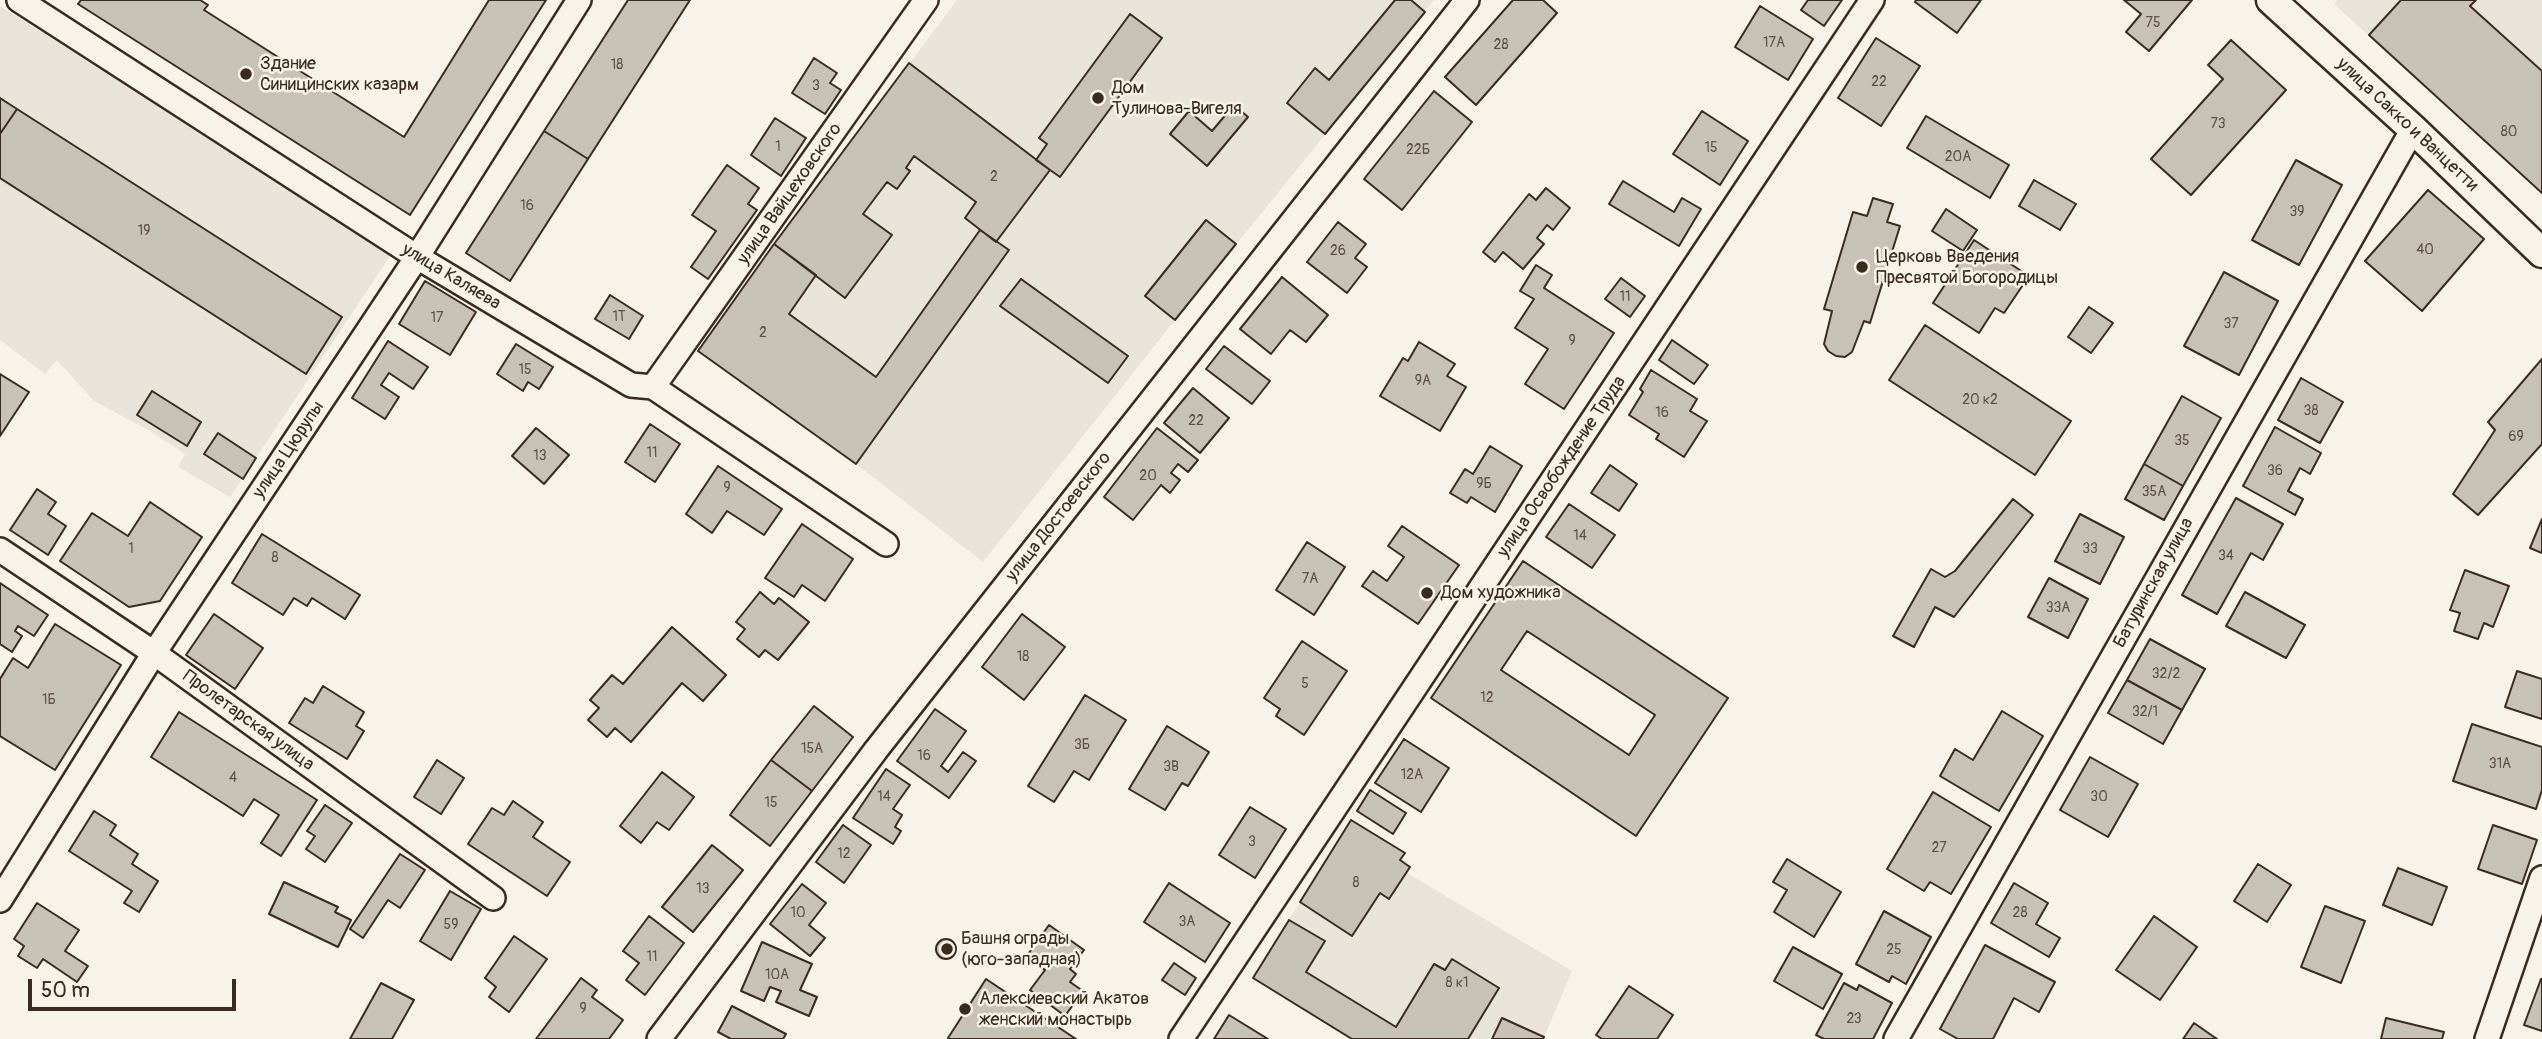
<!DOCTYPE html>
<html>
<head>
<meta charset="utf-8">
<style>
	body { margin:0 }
	#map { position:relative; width:2542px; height:1039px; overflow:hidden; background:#f7f3e8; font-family:Pangolin,sans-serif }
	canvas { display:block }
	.scale { position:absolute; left:28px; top:979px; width:208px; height:32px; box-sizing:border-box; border:4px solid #3b2a1e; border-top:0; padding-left:9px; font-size:21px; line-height:24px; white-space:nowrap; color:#3b2a1e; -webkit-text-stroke:5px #f7f3e8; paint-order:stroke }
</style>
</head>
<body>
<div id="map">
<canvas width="2542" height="1039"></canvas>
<div class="scale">50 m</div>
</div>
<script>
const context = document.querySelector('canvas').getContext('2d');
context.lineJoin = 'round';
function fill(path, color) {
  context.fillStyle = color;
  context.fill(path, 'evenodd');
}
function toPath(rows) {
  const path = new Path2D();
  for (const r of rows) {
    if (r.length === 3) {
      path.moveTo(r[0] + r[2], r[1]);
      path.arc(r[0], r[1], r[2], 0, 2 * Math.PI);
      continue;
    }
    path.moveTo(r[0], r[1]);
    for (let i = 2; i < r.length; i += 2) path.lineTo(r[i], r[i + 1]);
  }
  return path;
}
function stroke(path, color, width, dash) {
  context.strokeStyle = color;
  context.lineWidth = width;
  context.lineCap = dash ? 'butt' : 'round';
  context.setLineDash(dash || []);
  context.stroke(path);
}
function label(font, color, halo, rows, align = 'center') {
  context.font = font + ' Pangolin,sans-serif';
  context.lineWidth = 5;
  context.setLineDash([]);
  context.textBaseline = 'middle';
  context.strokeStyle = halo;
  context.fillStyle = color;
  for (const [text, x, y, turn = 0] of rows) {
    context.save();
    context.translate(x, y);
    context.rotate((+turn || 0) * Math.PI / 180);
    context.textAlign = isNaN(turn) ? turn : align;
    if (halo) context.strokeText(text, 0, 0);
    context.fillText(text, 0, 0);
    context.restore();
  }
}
fill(toPath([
	[957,0,1434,0,1175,320,983,562,856,464,698,351,774,244],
	[2337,0,2542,0,2542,193,2334,4],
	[0,6,392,253,230,497,178,467,185,454,150,431,94,401,57,360,45,374,0,340],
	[1351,820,1405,853,1401,860,1410,867,1407,873,1572,971,1544,1037,1502,1018,1489,1039,1352,1039,1253,978]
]), '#e9e4d9');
const building = toPath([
	[81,0,200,0,208,5,204,10,404,137,489,0,546,0,410,215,78,4,81,0],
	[628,0,690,0,588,159,544,131,628,0],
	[1395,0,1411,0,1425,12,1325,134,1287,103,1315,68,1329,80,1395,0],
	[1513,0,1543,0,1557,13,1476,105,1445,77,1513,0],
	[1808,0,1842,0,1824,26,1801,10,1808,0],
	[1916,0,1981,0,1957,33,1915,2,1916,0],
	[2124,0,2192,0,2149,51,2126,32,2141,14,2124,0],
	[2401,0,2476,0,2470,6,2542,71,2542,193,2369,35,2401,0],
	[1760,6,1813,39,1788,80,1735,47,1760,6],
	[1130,14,1162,38,1060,177,1036,160,1047,144,1039,138,1130,14],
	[1876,38,1920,66,1881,126,1838,98,1876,38],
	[2231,40,2286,90,2191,195,2151,159,2223,79,2208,65,2231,40],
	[814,58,837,73,830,83,841,90,825,114,792,93,814,58],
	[909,63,1050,170,996,242,965,218,976,202,914,156,906,168,910,171,897,189,887,182,863,214,892,235,845,298,774,244,909,63],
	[1434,91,1472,122,1402,210,1364,179,1434,91],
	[0,98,17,109,0,134,0,98],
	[1234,105,1248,117,1207,166,1170,134,1189,111,1212,131,1234,105],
	[17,109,342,317,306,374,0,178,0,134,17,109],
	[1702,111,1748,141,1720,185,1673,154,1702,111],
	[1926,116,2009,165,1990,198,1907,148,1926,116],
	[775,118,806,138,781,176,751,155,775,118],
	[544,131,588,159,510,281,466,253,544,131],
	[2296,160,2342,185,2299,265,2252,240,2296,160],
	[727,165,759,188,748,204,757,210,708,279,691,267,716,231,692,215,727,165],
	[2034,180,2076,204,2060,230,2019,206,2034,180],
	[1623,181,1674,212,1682,198,1701,209,1679,246,1609,204,1623,181],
	[1546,188,1570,208,1553,230,1547,225,1537,238,1544,244,1523,269,1503,252,1495,262,1483,252,1529,194,1536,200,1546,188],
	[2428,190,2484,239,2422,311,2365,261,2428,190],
	[1873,198,1893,204,1887,222,1900,226,1870,323,1864,321,1852,352,1845,357,1836,356,1828,351,1824,344,1832,311,1824,309,1853,212,1867,216,1873,198],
	[1946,209,1977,230,1963,251,1932,231,1946,209],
	[1206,220,1236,244,1175,320,1145,296,1206,220],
	[1338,222,1366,244,1355,258,1367,267,1347,293,1307,262,1338,222],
	[980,230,1009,250,856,464,698,351,774,244,816,275,789,314,876,377,980,230],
	[1974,240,2029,276,2004,313,1995,308,1979,333,1933,303,1974,240],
	[1536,265,1552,275,1544,288,1614,333,1564,409,1525,384,1548,349,1515,328,1534,299,1520,291,1536,265],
	[2224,272,2278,301,2239,375,2184,346,2224,272],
	[1282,277,1328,315,1306,342,1290,330,1271,354,1240,329,1282,277],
	[1621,278,1645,296,1630,317,1605,299,1621,278],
	[1021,279,1128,356,1108,383,1000,306,1021,279],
	[425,281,476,312,450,355,399,324,425,281],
	[610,295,643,316,629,339,595,319,610,295],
	[2089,307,2113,323,2091,353,2068,337,2089,307],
	[1925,325,2071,421,2035,475,1889,380,1925,325],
	[1672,340,1708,365,1694,384,1659,360,1672,340],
	[388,341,428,367,413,389,389,373,381,385,399,397,385,419,352,398,388,341],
	[1419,342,1455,364,1447,376,1466,387,1440,431,1380,396,1403,358,1408,361,1419,342],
	[516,344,553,367,539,389,528,382,523,391,497,374,516,344],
	[1224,346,1270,381,1252,404,1206,369,1224,346],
	[2542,359,2542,444,2478,515,2453,494,2495,430,2488,422,2542,359],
	[1651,370,1697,399,1690,411,1707,421,1684,457,1656,439,1659,434,1629,415,1643,392,1640,389,1651,370],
	[0,374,29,392,0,436,0,374],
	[2301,378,2343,402,2320,443,2278,420,2301,378],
	[1193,388,1229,418,1200,453,1164,423,1193,388],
	[152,391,201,422,187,446,137,415,152,391],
	[2182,396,2221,418,2183,486,2144,464,2182,396],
	[650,424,680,444,655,482,625,462,650,424],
	[2275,427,2321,453,2310,474,2300,468,2288,491,2303,499,2295,515,2243,486,2275,427],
	[536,428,569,455,544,484,512,456,536,428],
	[1157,428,1198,460,1188,472,1178,464,1171,473,1180,480,1170,493,1161,485,1133,520,1104,497,1157,428],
	[218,433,256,458,243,479,204,454,218,433],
	[1490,446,1522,466,1495,512,1471,497,1467,503,1450,493,1465,469,1473,474,1490,446],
	[2144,464,2183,486,2164,520,2125,499,2144,464],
	[1610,465,1637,484,1619,511,1591,493,1610,465],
	[718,466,782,509,764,535,727,511,712,533,686,514,718,466],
	[37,489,56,502,48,514,66,526,48,555,10,530,37,489],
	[2236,498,2283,524,2263,560,2251,553,2217,614,2182,595,2236,498],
	[2013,499,2033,515,1954,617,1935,607,1914,647,1893,636,1931,569,1945,577,1955,571,2013,499],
	[150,502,202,537,160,601,129,607,60,561,92,513,128,536,150,502],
	[1569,504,1615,535,1592,568,1546,537,1569,504],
	[2080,514,2124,537,2100,584,2055,561,2080,514],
	[2542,519,2542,553,2530,548,2542,519],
	[802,524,853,559,825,601,802,585,794,597,765,578,802,524],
	[1402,526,1459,565,1418,624,1362,586,1373,571,1387,581,1404,557,1388,546,1402,526],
	[262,534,360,595,345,619,312,598,307,606,294,598,283,615,232,583,262,534],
	[1307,542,1345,567,1314,615,1276,590,1307,542],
	[1523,561,1728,698,1636,836,1431,698,1523,561],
	[1527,631,1655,715,1629,755,1501,670,1527,631],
	[2465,570,2509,586,2493,627,2484,623,2478,639,2454,631,2460,613,2450,610,2465,570],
	[2049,578,2088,599,2068,638,2028,617,2049,578],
	[0,583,48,615,34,636,18,626,15,631,22,636,12,652,0,644,0,583],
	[760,592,774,604,779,598,809,622,778,660,765,650,759,657,737,639,745,629,736,622,760,592],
	[2245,592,2305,625,2286,658,2226,626,2245,592],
	[214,614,263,648,235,689,186,655,214,614],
	[1022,614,1065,647,1024,700,982,667,1022,614],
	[55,624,121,665,55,770,0,736,0,679,13,658,28,668,55,624],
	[672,627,726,675,703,701,682,683,631,742,615,728,607,737,588,720,599,708,590,700,612,675,623,684,672,627],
	[2150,639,2205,669,2182,710,2127,680,2150,639],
	[1302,641,1347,671,1304,735,1276,716,1280,709,1264,698,1302,641],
	[2517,671,2542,679,2542,719,2505,707,2517,671],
	[2127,680,2182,710,2163,744,2108,713,2127,680],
	[323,686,364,712,356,726,364,731,347,759,289,723,305,698,313,703,323,686],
	[1085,695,1126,720,1089,780,1074,771,1054,802,1028,786,1085,695],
	[814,706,853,737,812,791,771,760,814,706],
	[935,709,966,731,941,766,948,772,963,752,976,761,949,798,897,761,935,709],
	[2002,711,2043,736,1999,811,1940,776,1955,749,1973,760,2002,711],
	[179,712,317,800,281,856,261,843,279,815,254,799,243,816,151,757,179,712],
	[2472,724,2542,747,2542,790,2536,809,2453,781,2472,724],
	[1167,726,1209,752,1188,786,1182,783,1165,810,1129,789,1167,726],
	[1404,739,1449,768,1421,812,1375,783,1404,739],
	[2090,757,2138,784,2108,837,2060,810,2090,757],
	[437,760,464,778,441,814,414,797,437,760],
	[771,760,812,791,770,846,730,815,771,760],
	[886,769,910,785,893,809,902,815,895,827,901,831,893,844,853,818,886,769],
	[662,772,694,797,669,830,657,822,641,843,620,826,662,772],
	[1370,790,1406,813,1393,834,1357,811,1370,790],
	[1933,792,1991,827,1951,894,1930,882,1924,891,1887,869,1933,792],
	[513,801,543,822,533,837,570,862,547,896,468,844,492,808,504,815,513,801],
	[325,805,352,823,325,862,306,849,315,836,307,831,325,805],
	[1250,807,1286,829,1255,878,1219,855,1250,807],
	[94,811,116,825,110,835,138,854,132,864,158,881,139,912,124,903,132,891,69,851,94,811],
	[1351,820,1405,853,1400,860,1410,867,1389,899,1380,893,1352,936,1300,902,1351,820],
	[843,825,871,845,844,883,816,862,843,825],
	[2493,825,2537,840,2522,884,2478,869,2493,825],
	[712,845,743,870,693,932,662,907,712,845],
	[400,854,425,870,400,908,388,900,363,938,350,929,400,854],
	[1787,859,1841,892,1814,937,1774,912,1787,890,1773,882,1787,859],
	[2258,864,2291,885,2267,922,2234,901,2258,864],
	[2398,868,2447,887,2432,925,2383,905,2398,868],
	[284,882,338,907,335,912,351,920,338,947,269,914,284,882],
	[1169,883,1230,923,1205,962,1144,922,1169,883],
	[2014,883,2048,903,2036,924,2060,938,2049,957,1991,923,2014,883],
	[802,884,826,903,809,925,825,938,810,956,770,924,802,884],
	[450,891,481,909,451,960,420,941,450,891],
	[37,903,79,930,65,951,88,966,77,982,43,959,37,968,18,956,24,946,14,939,37,903],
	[2325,906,2365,921,2341,983,2301,967,2325,906],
	[1884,911,1931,937,1906,984,1892,976,1889,982,1856,964,1884,911],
	[649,916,684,943,645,995,626,980,639,963,623,951,649,916],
	[2154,916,2197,947,2160,1000,2116,970,2154,916],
	[1289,920,1325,941,1306,972,1396,1027,1434,964,1445,970,1452,959,1499,988,1468,1039,1352,1039,1253,978,1289,920],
	[1049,925,1084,950,1070,969,1076,974,1070,982,1083,991,1065,1016,1030,990,1045,970,1026,957,1049,925],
	[514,936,547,959,509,1012,489,997,496,987,485,978,514,936],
	[946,949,10],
	[762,942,812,964,800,990,817,997,809,1016,776,1002,781,991,770,987,764,1001,741,991,762,942],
	[1985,945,2055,982,2039,1012,2014,998,1993,1039,1958,1039,1940,1029,1985,945],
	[1793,947,1842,974,1823,1009,1774,981,1793,947],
	[1174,963,1196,978,1185,995,1162,980,1174,963],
	[581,978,597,990,592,997,623,1020,609,1039,536,1039,581,978],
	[986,979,1076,1039,949,1039,948,1038,986,979],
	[2541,979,2542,979,2542,1031,2524,1025,2541,979],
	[381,983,414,1000,392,1039,350,1039,381,983],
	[1844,983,1857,990,1859,985,1892,1003,1873,1039,1824,1039,1816,1035,1844,983],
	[1629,986,1673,1015,1657,1039,1602,1039,1596,1035,1629,986],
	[732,1006,786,1034,783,1039,731,1039,718,1032,732,1006],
	[1229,1015,1268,1039,1214,1039,1229,1015],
	[1502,1018,1544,1037,1543,1039,1492,1039,1502,1018],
	[2386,1018,2444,1032,2442,1039,2381,1039,2386,1018],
	[2194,1023,2217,1039,2183,1039,2194,1023]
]);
fill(building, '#c8c1b6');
stroke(building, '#3b2a1e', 2);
const minor = toPath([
	[19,0,417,257,631,385,653,387,886,544],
	[653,387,926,0],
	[0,550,154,653,493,898],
	[0,900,154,653,417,257,579,0],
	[659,1039,876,750,1467,0],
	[1181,1039,1872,0],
	[1896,1039,2413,129],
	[2487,1039,2542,878]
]);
const tertiary = toPath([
	[2271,0,2413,129,2542,253]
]);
stroke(minor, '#3b2a1e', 28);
stroke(tertiary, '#3b2a1e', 33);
stroke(minor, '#f7f3e8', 23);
stroke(tertiary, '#f7f3e8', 28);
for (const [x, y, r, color] of [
	[246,74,7,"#3b2a1e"],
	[1098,98,7,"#3b2a1e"],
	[1862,267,7,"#3b2a1e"],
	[1427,593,7,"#3b2a1e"],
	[947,949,7,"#3b2a1e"],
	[965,1009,7,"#3b2a1e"]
]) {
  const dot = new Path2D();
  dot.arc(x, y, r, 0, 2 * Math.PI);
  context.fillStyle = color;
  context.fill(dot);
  stroke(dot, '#f7f3e8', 2.5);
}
label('14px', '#5e5044', null, [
	["75",2153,23],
	["17А",1774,43],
	["28",1501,45],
	["18",617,65],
	["22",1879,82],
	["3",816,86],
	["73",2218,124],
	["80",2509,132],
	["1",778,147],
	["15",1711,148],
	["22Б",1418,150],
	["20А",1958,157],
	["2",994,177],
	["16",527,206],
	["39",2297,212],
	["19",144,231],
	["40",2425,250],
	["26",1338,251],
	["11",1625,297],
	["1Т",619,317],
	["17",437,318],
	["37",2231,324],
	["2",763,333],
	["9",1572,341],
	["15",525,370],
	["9А",1423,381],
	["20 к2",1980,400],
	["38",2311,411],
	["16",1662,413],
	["22",1196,421],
	["69",2516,437],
	["35",2182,441],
	["11",652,453],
	["13",540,456],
	["36",2275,471],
	["20",1148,476],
	["9Б",1484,484],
	["9",727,488],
	["35А",2154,492],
	["14",1580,536],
	["1",131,549],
	["33",2090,549],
	["34",2226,556],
	["8",275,558],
	["7А",1310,579],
	["33А",2058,608],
	["18",1023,657],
	["32/2",2166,674],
	["5",1305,684],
	["12",1487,698],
	["1Б",49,700],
	["32/1",2145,712],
	["3Б",1082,745],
	["15А",812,749],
	["16",924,756],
	["31А",2500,764],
	["3В",1171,767],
	["12А",1412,775],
	["4",233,778],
	["14",884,797],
	["30",2099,797],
	["15",771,803],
	["3",1252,842],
	["27",1939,848],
	["12",844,854],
	["8",1356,883],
	["13",703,889],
	["10",798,913],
	["28",2020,913],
	["3А",1187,922],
	["59",451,925],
	["25",1894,950],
	["11",652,957],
	["10А",777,975],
	["8 к1",1457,983],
	["9",583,1009],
	["23",1854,1019]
]);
label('18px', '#3b2a1e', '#f7f3e8', [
	["Здание",260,64],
	["Синицинских казарм",260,85],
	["Дом",1112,88],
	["Тулинова-Вигеля",1112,109],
	["Церковь Введения",1876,257],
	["Пресвятой Богородицы",1876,278],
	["Дом художника",1441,593],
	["Башня ограды",961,939],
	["(юго-западная)",961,960],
	["Алексиевский Акатов",979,999],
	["женский монастырь",979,1020]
], 'left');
label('18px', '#3b2a1e', '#f7f3e8', [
	["улица Сакко и Ванцетти",2407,125,43],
	["улица Вайцеховского",790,194,-55],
	["улица Каляева",451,277,31],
	["улица Цюрупы",289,450,-56],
	["улица Освобождение Труда",1562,467,-56],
	["улица Достоевского",1059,517,-52],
	["Батуринская улица",2154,583,-61],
	["Пролетарская улица",248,721,36]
]);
</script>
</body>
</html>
